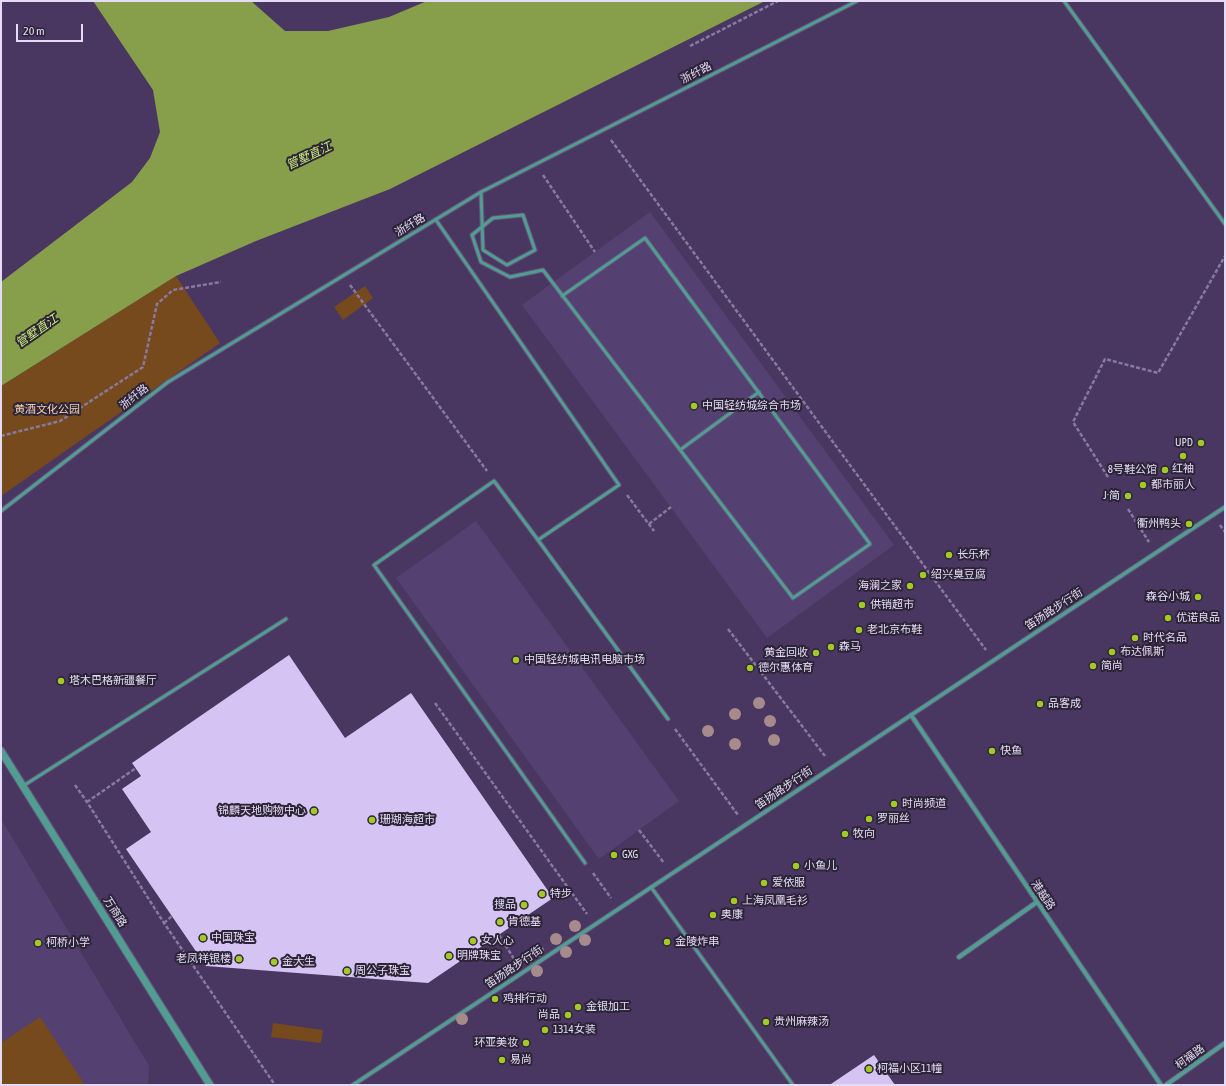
<!DOCTYPE html>
<html>
<head>
<meta charset="utf-8">
<style>
	body { margin:0 }
	#map { position:relative; width:1226px; height:1086px; overflow:hidden; background:#493761; font-family:"Asap Condensed",sans-serif }
	canvas { display:block }
	.frame { position:absolute; inset:0; border:2px solid #e4dbf5; pointer-events:none }
	.scale { position:absolute; left:16px; top:24px; width:67px; height:18px; box-sizing:border-box; border:2px solid #e4dbf5; border-top:0; padding-left:5px; font-size:12px; line-height:14px; white-space:nowrap; color:#e4dbf5; -webkit-text-stroke:3px #2c2437; paint-order:stroke }
</style>
</head>
<body>
<div id="map">
<canvas width="1226" height="1086"></canvas>
<div class="frame"></div>
<div class="scale">20 m</div>
</div>
<script>
const context = document.querySelector('canvas').getContext('2d');
context.lineJoin = 'round';
function fill(path, color) {
  context.fillStyle = color;
  context.fill(path, 'evenodd');
}
function toPath(rows) {
  const path = new Path2D();
  for (const r of rows) {
    path.moveTo(r[0], r[1]);
    for (let i = 2; i < r.length; i += 2) path.lineTo(r[i], r[i + 1]);
  }
  return path;
}
function stroke(path, color, width, dash) {
  context.strokeStyle = color;
  context.lineWidth = width;
  context.lineCap = dash ? 'butt' : 'round';
  context.setLineDash(dash || []);
  context.stroke(path);
}
function label(font, color, halo, rows, align = 'center') {
  context.font = font + ' "Asap Condensed","Noto Sans SC",sans-serif';
  context.lineWidth = 4;
  context.setLineDash([]);
  context.textBaseline = 'middle';
  context.strokeStyle = halo;
  context.fillStyle = color;
  for (const [text, x, y, turn = 0] of rows) {
    context.save();
    context.translate(x, y);
    context.rotate((+turn || 0) * Math.PI / 180);
    context.textAlign = isNaN(turn) ? turn : align;
    if (halo) context.strokeText(text, 0, 0);
    context.fillText(text, 0, 0);
    context.restore();
  }
}
fill(toPath([
	[650,212,894,545,767,638,522,305],
	[476,521,679,801,599,859,396,578],
	[1,819,149,1066,148,1085,1,1085]
]), '#554171');
fill(toPath([
	[176,276,220,343,1,496,1,386],
	[365,286,373,298,343,320,334,307],
	[40,1017,85,1085,1,1085,1,1043],
	[273,1023,323,1030,321,1043,271,1037]
]), '#764a1d');
fill(toPath([
	[93,1,251,1,285,31,328,31,389,17,427,1,765,1,390,189,256,241,176,276,1,386,1,282,132,182,150,158,160,132,153,90]
]), '#879f4b');
fill(toPath([
	[289,655,345,738,411,693,553,898,428,983,206,966,126,849,151,832,122,789,141,776,132,763],
	[874,1055,895,1085,832,1085,831,1084]
]), '#d5c3f3');
const service = toPath([
	[1064,1,1225,224],
	[481,192,483,250,507,265,535,250,523,215,493,218,472,235,481,262,510,277,543,270,793,598,870,544,645,238,562,296],
	[436,220,619,485,538,540,668,719],
	[680,450,759,392],
	[1,511,168,382,481,192,857,1],
	[538,540,494,481,374,565,585,863],
	[23,786,286,619],
	[651,887,793,1085]
]);
const pedestrian = toPath([
	[353,1085,1225,507]
]);
const minor = toPath([
	[911,715,1161,1085],
	[959,957,1037,902],
	[1166,1085,1225,1043]
]);
const tertiary = toPath([
	[1,751,210,1085]
]);
stroke(service, '#65557c', 5);
stroke(pedestrian, '#65557c', 5.5);
stroke(minor, '#65557c', 6);
stroke(tertiary, '#65557c', 9);
stroke(toPath([
	[690,46,778,1],
	[611,140,986,650],
	[543,175,595,252],
	[350,285,487,471],
	[1,436,60,421,143,367,157,304,173,290,221,282],
	[1108,477,1073,422,1105,359,1158,373,1225,256],
	[627,495,654,531],
	[1128,509,1149,542],
	[649,524,671,507],
	[1220,525,1225,532],
	[728,629,825,756],
	[435,703,587,914],
	[675,729,738,815],
	[75,785,87,802,164,923,275,1085],
	[87,802,136,768],
	[639,830,664,863],
	[593,873,611,898],
	[164,923,172,916],
	[499,935,516,962]
]), '#887a9e', 2.5, [4, 2]);
stroke(service, '#519d92', 3);
stroke(pedestrian, '#519d92', 3.5);
stroke(minor, '#519d92', 4);
stroke(tertiary, '#519d92', 7);
context.fillStyle = '#a68a8c';
for (const [x, y] of [
	[759,703],
	[735,714],
	[770,721],
	[708,731],
	[774,740],
	[735,744],
	[575,926],
	[556,939],
	[585,940],
	[538,951],
	[566,952],
	[528,958],
	[537,971],
	[462,1019]
]) {
  context.beginPath();
  context.arc(x, y, 6, 0, 2 * Math.PI);
  context.fill();
}
for (const [x, y, r, color] of [
	[694,406,4,"#a3c926"],
	[1201,443,4,"#a3c926"],
	[1183,456,4,"#a3c926"],
	[1165,470,4,"#a3c926"],
	[1143,485,4,"#a3c926"],
	[1128,496,4,"#a3c926"],
	[1189,524,4,"#a3c926"],
	[949,555,4,"#a3c926"],
	[923,575,4,"#a3c926"],
	[910,586,4,"#a3c926"],
	[1198,597,4,"#a3c926"],
	[862,605,4,"#a3c926"],
	[1168,618,4,"#a3c926"],
	[859,630,4,"#a3c926"],
	[1135,638,4,"#a3c926"],
	[831,647,4,"#a3c926"],
	[1112,652,4,"#a3c926"],
	[816,653,4,"#a3c926"],
	[516,660,4,"#a3c926"],
	[1093,666,4,"#a3c926"],
	[750,668,4,"#a3c926"],
	[61,681,4,"#a3c926"],
	[1040,704,4,"#a3c926"],
	[992,751,4,"#a3c926"],
	[894,804,4,"#a3c926"],
	[314,811,4,"#a3c926"],
	[869,819,4,"#a3c926"],
	[372,820,4,"#a3c926"],
	[845,834,4,"#a3c926"],
	[614,855,4,"#a3c926"],
	[796,866,4,"#a3c926"],
	[764,883,4,"#a3c926"],
	[542,894,4,"#a3c926"],
	[734,901,4,"#a3c926"],
	[524,905,4,"#a3c926"],
	[713,915,4,"#a3c926"],
	[500,922,4,"#a3c926"],
	[203,938,4,"#a3c926"],
	[473,941,4,"#a3c926"],
	[667,942,4,"#a3c926"],
	[38,943,4,"#a3c926"],
	[449,956,4,"#a3c926"],
	[239,959,4,"#a3c926"],
	[274,962,4,"#a3c926"],
	[347,971,4,"#a3c926"],
	[495,999,4,"#a3c926"],
	[578,1007,4,"#a3c926"],
	[568,1015,4,"#a3c926"],
	[766,1022,4,"#a3c926"],
	[545,1030,4,"#a3c926"],
	[526,1043,4,"#a3c926"],
	[502,1060,4,"#a3c926"],
	[869,1069,4,"#a3c926"]
]) {
  const dot = new Path2D();
  dot.arc(x, y, r, 0, 2 * Math.PI);
  context.fillStyle = color;
  context.fill(dot);
  stroke(dot, '#2c2437', 1.5);
}
label('11px', '#e4dbf5', '#2c2437', [
	["浙纤路",696,73,-27],
	["浙纤路",410,225,-31],
	["浙纤路",134,397,-38],
	["笛扬路步行街",1054,609,-33],
	["笛扬路步行街",784,788,-34],
	["港越路",1043,895,56],
	["万商路",115,912,58],
	["笛扬路步行街",514,967,-34],
	["柯福路",1190,1057,-36]
]);
label('11px', '#e4dbf5', '#2c2437', [
	["中国轻纺城综合市场",702,406],
	["UPD",1193,443,"right"],
	["红袖",1183,469,"center"],
	["8号鞋公馆",1157,470,"right"],
	["都市丽人",1151,485],
	["J·简",1120,496,"right"],
	["衢州鸭头",1181,524,"right"],
	["长乐杯",957,555],
	["绍兴臭豆腐",931,575],
	["海澜之家",902,586,"right"],
	["森谷小城",1190,597,"right"],
	["供销超市",870,605],
	["优诺良品",1176,618],
	["老北京布鞋",867,630],
	["时代名品",1143,638],
	["森马",839,647],
	["布达佩斯",1120,652],
	["黄金回收",808,653,"right"],
	["中国轻纺城电讯电脑市场",524,660],
	["简尚",1101,666],
	["德尔惠体育",758,668],
	["塔木巴格新疆餐厅",69,681],
	["品客成",1048,704],
	["快鱼",1000,751],
	["时尚频道",902,804],
	["锦麟天地购物中心",306,811,"right"],
	["罗丽丝",877,819],
	["珊瑚海超市",380,820],
	["牧向",853,834],
	["GXG",622,855],
	["小鱼儿",804,866],
	["爱依服",772,883],
	["特步",550,894],
	["上海凤凰毛衫",742,901],
	["搜品",516,905,"right"],
	["奥康",721,915],
	["肯德基",508,922],
	["中国珠宝",211,938],
	["女人心",481,941],
	["金陵炸串",675,942],
	["柯桥小学",46,943],
	["明牌珠宝",457,956],
	["老凤祥银楼",231,959,"right"],
	["金大生",282,962],
	["周公子珠宝",355,971],
	["鸡排行动",503,999],
	["金银加工",586,1007],
	["尚品",560,1015,"right"],
	["贵州麻辣汤",774,1022],
	["1314女装",553,1030],
	["环亚美妆",518,1043,"right"],
	["易尚",510,1060],
	["柯福小区11幢",877,1069]
], 'left');
label('11px', '#f2ceaf', '#2c2437', [
	["黄酒文化公园",47,410]
]);
label('italic 12px', '#ceef7d', '#2c2437', [
	["管墅直江",309,156,-25],
	["管墅直江",37,331,-35]
]);
</script>
</body>
</html>
